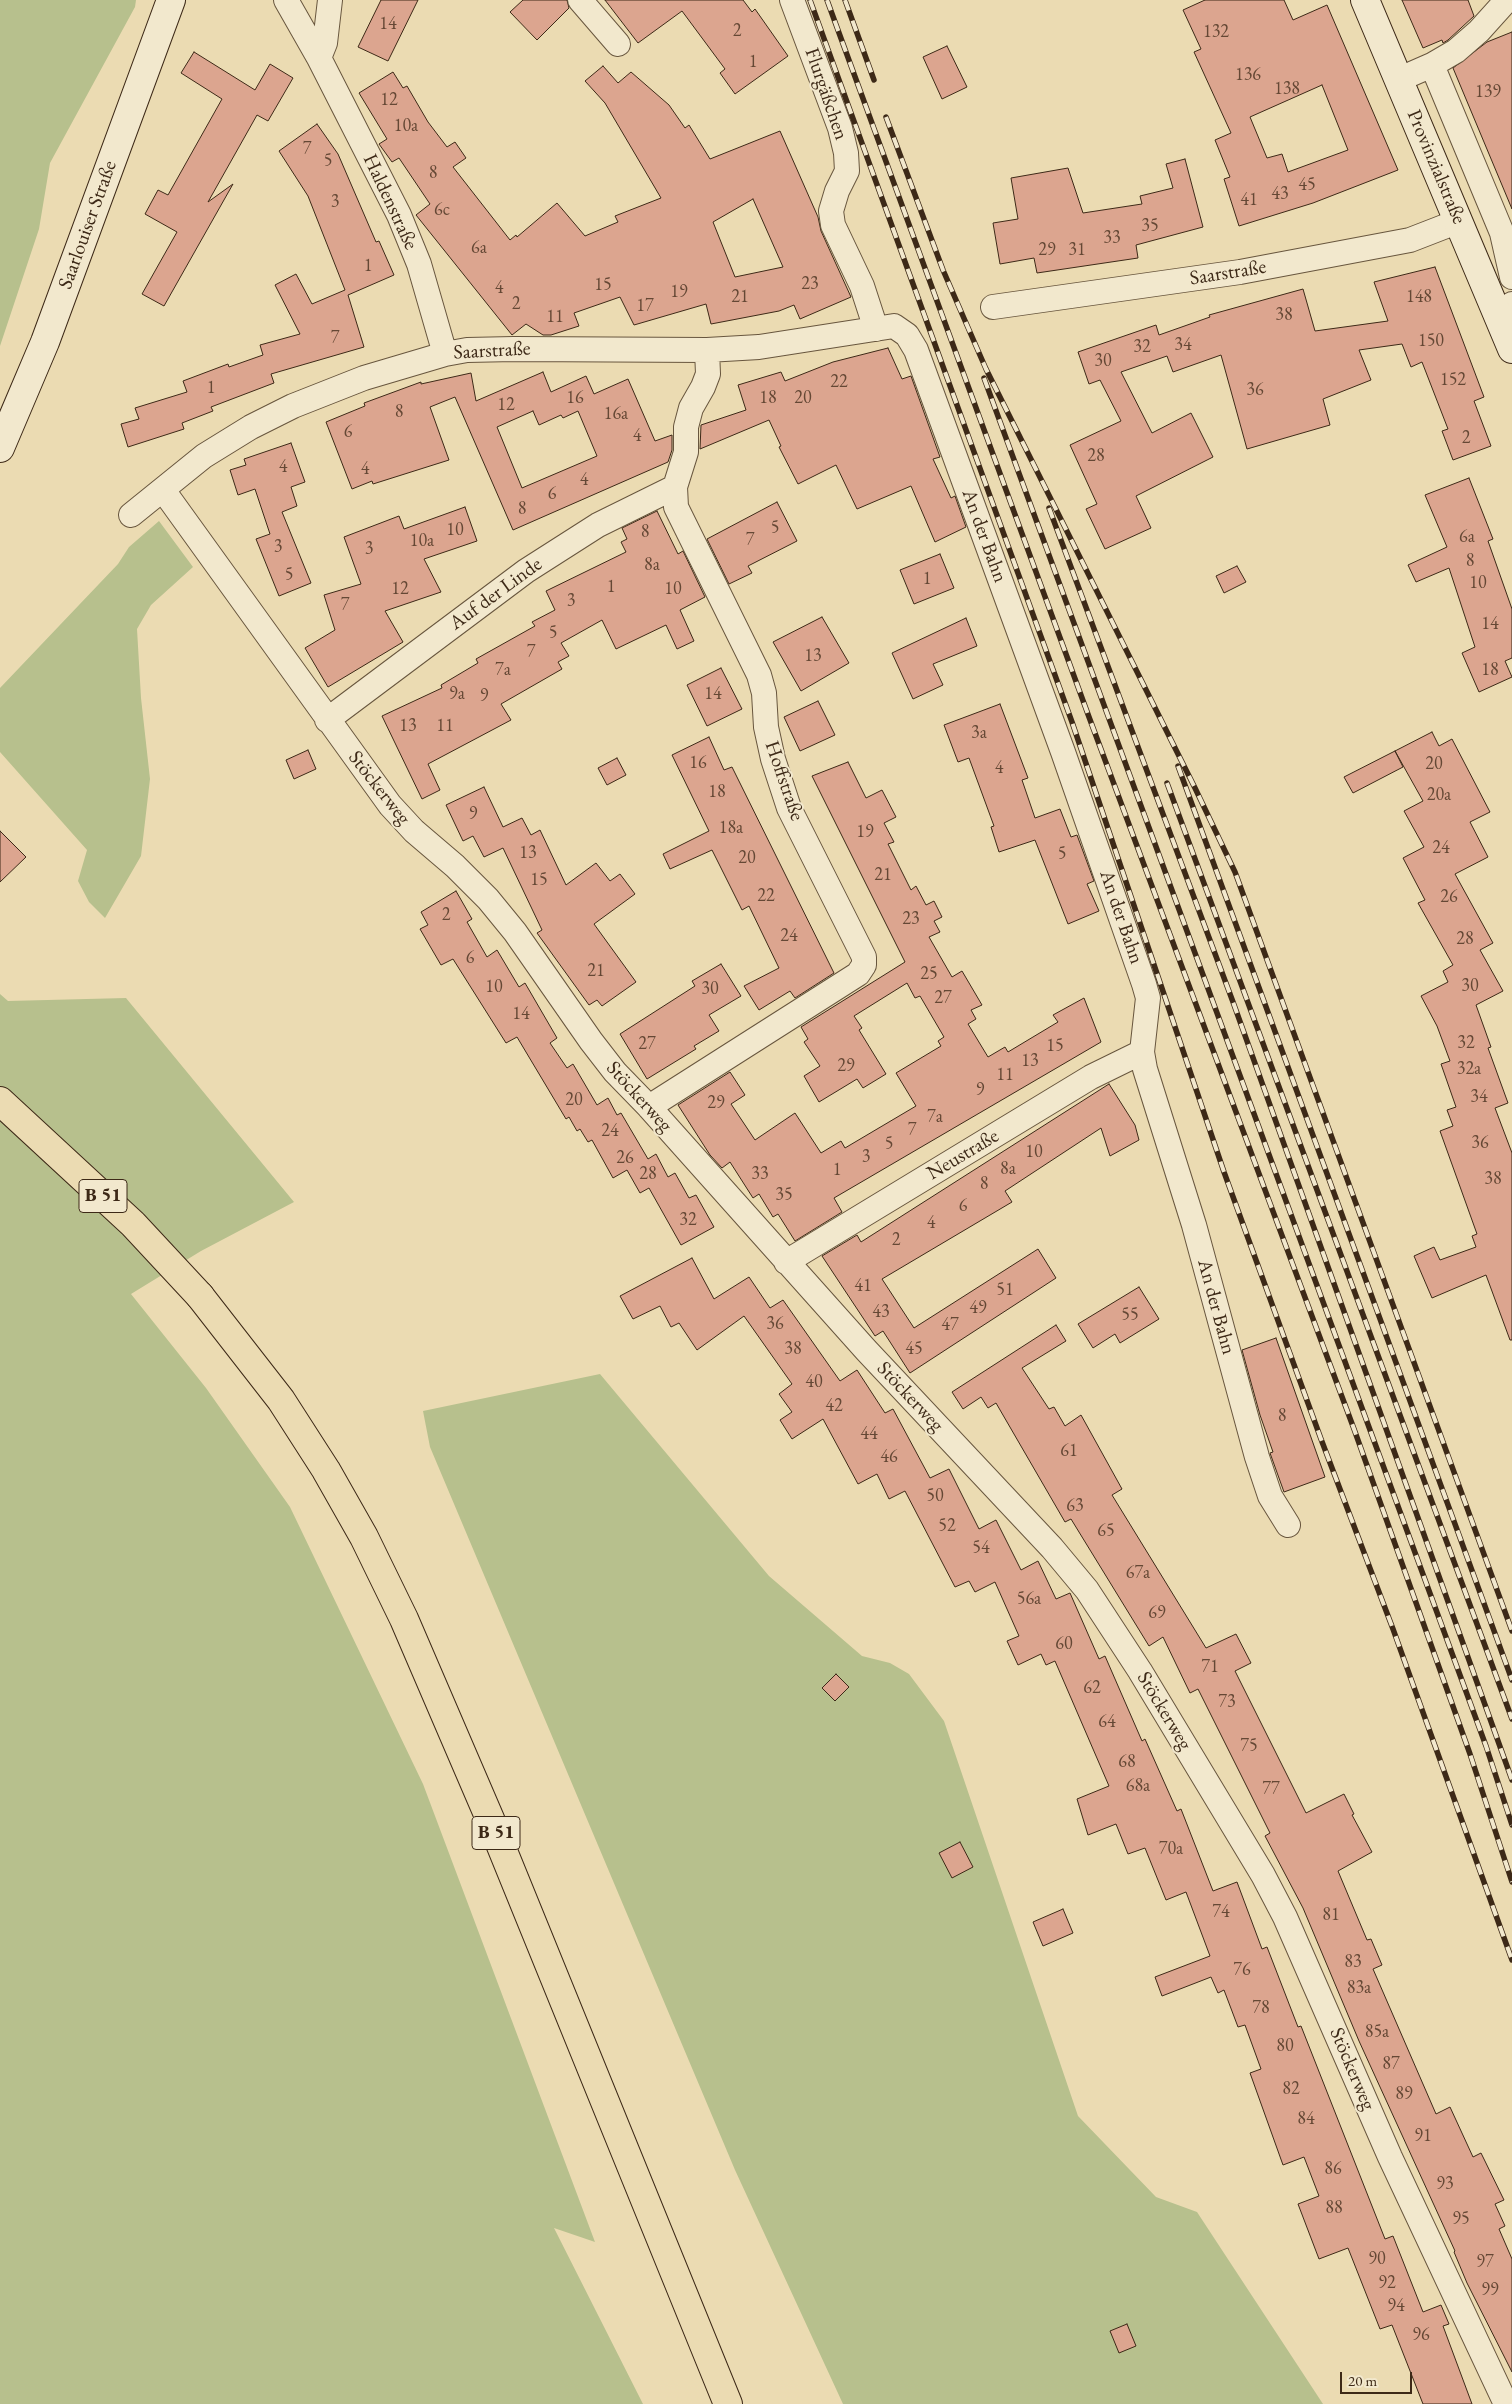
<!DOCTYPE html>
<html>
<head>
<meta charset="utf-8">
<style>
	body { margin:0 }
	#map { position:relative; width:1512px; height:2404px; overflow:hidden; background:#ebdbb2; font-family:"EB Garamond",serif }
	canvas { display:block }
	.scale { position:absolute; left:1340px; top:2372px; width:72px; height:22px; box-sizing:border-box; border:2px solid #3d2917; border-top:0; padding-left:6px; font-size:15px; line-height:18px; white-space:nowrap; color:#3d2917; -webkit-text-stroke:4px #f2e8cd; paint-order:stroke }
</style>
</head>
<body>
<div id="map">
<canvas width="1512" height="2404"></canvas>
<div class="scale">20 m</div>
</div>
<script>
const context = document.querySelector('canvas').getContext('2d');
context.lineJoin = 'round';
function fill(path, color) {
  context.fillStyle = color;
  context.fill(path, 'evenodd');
}
function toPath(rows) {
  const path = new Path2D();
  for (const r of rows) {
    path.moveTo(r[0], r[1]);
    for (let i = 2; i < r.length; i += 2) path.lineTo(r[i], r[i + 1]);
  }
  return path;
}
function stroke(path, color, width, dash) {
  context.strokeStyle = color;
  context.lineWidth = width;
  context.lineCap = dash ? 'butt' : 'round';
  context.setLineDash(dash || []);
  context.stroke(path);
}
function label(font, color, halo, rows, align = 'center') {
  context.font = font + ' "EB Garamond",serif';
  context.lineWidth = 4;
  context.setLineDash([]);
  context.textBaseline = 'middle';
  context.strokeStyle = halo;
  context.fillStyle = color;
  for (const [text, x, y, turn = 0] of rows) {
    context.save();
    context.translate(x, y);
    context.rotate((+turn || 0) * Math.PI / 180);
    context.textAlign = isNaN(turn) ? turn : align;
    if (halo) context.strokeText(text, 0, 0);
    context.fillText(text, 0, 0);
    context.restore();
  }
}
fill(toPath([
	[0,0,136,0,135,7,50,163,39,229,0,346],
	[159,521,193,567,151,605,137,629,141,698,150,779,141,856,105,918,89,902,78,881,87,850,0,752,0,688,118,564,129,547],
	[0,994,8,1001,126,998,294,1202,201,1251,131,1294,206,1388,290,1507,423,1784,595,2242,554,2228,643,2404,0,2404],
	[600,1374,769,1576,862,1656,890,1663,909,1674,944,1721,1078,2116,1156,2197,1197,2212,1323,2404,843,2404,735,2170,430,1447,423,1411]
]), '#b7c08d');
const building = toPath([
	[381,0,418,0,388,61,358,47,381,0],
	[523,0,567,0,569,8,537,40,510,12,523,0],
	[605,0,743,0,752,12,755,9,788,56,735,94,720,73,725,69,682,11,638,43,605,0],
	[1205,0,1284,0,1293,20,1327,5,1398,170,1313,203,1239,226,1224,179,1230,177,1215,140,1231,133,1194,52,1201,49,1183,10,1205,0],
	[1322,85,1348,150,1288,172,1282,154,1267,158,1250,117,1322,85],
	[1402,0,1468,0,1474,16,1448,40,1443,43,1442,40,1423,48,1402,0],
	[1512,32,1512,209,1453,68,1487,42,1512,32],
	[947,46,967,87,942,99,923,57,947,46],
	[194,52,255,90,270,64,293,78,268,121,257,115,208,202,233,184,164,306,142,294,177,232,145,214,158,190,168,195,222,99,181,73,194,52],
	[603,66,618,83,631,72,669,105,685,128,689,125,710,159,780,131,818,217,821,231,851,297,800,319,794,305,779,311,711,324,706,304,634,325,620,297,574,313,579,326,551,335,543,335,526,324,512,335,416,215,430,204,399,158,392,162,379,144,387,139,359,93,393,72,403,88,407,86,428,122,447,147,455,142,466,158,453,167,510,240,516,235,517,237,557,203,585,236,618,222,615,216,661,198,605,103,585,81,603,66],
	[753,199,783,267,735,277,713,222,753,199],
	[317,124,338,154,376,242,379,241,394,275,348,295,364,347,271,374,274,383,211,407,213,411,182,423,184,429,128,447,121,424,139,419,135,408,187,392,183,381,228,364,229,367,263,355,260,345,300,334,275,285,296,274,312,304,345,290,308,196,279,151,317,124],
	[1185,159,1203,227,1136,245,1138,258,1037,273,1034,258,1000,264,993,223,1018,219,1011,178,1068,168,1083,213,1142,204,1140,196,1173,188,1166,164,1185,159],
	[1435,267,1484,397,1474,401,1491,446,1453,460,1442,431,1448,429,1422,362,1411,367,1402,344,1359,350,1371,380,1323,399,1330,425,1247,449,1221,355,1173,372,1167,356,1121,372,1152,433,1191,413,1213,457,1136,496,1151,528,1105,549,1086,509,1097,504,1070,445,1121,421,1100,380,1089,384,1078,352,1156,325,1159,335,1210,317,1209,315,1303,289,1315,331,1388,321,1374,282,1435,267],
	[888,348,902,379,911,376,940,457,933,459,951,498,955,496,966,527,935,542,911,486,857,509,836,465,798,484,779,447,781,446,769,420,700,449,701,425,746,410,738,385,781,372,785,381,833,362,888,348],
	[543,372,551,392,586,376,594,394,628,379,655,441,672,435,672,450,668,462,513,530,455,397,430,407,449,460,373,484,372,481,352,489,326,422,365,406,364,403,421,382,421,384,471,373,476,401,543,372],
	[533,411,539,425,561,415,563,418,578,411,597,456,522,488,497,427,533,411],
	[291,443,305,482,291,487,297,506,282,512,311,583,279,596,256,539,270,534,255,489,238,495,230,470,246,465,244,459,291,443],
	[1469,478,1493,539,1488,541,1512,609,1512,658,1505,661,1512,677,1479,692,1462,653,1475,647,1449,568,1416,582,1408,565,1447,547,1425,495,1469,478],
	[777,502,797,541,748,566,752,573,729,584,707,539,777,502],
	[465,507,477,541,424,559,441,592,385,611,403,642,328,687,305,648,335,630,324,595,361,584,344,537,399,516,404,529,465,507],
	[657,511,678,554,683,551,705,597,680,610,694,641,677,649,666,625,616,649,602,620,561,643,569,656,558,662,562,669,501,704,511,720,428,764,440,790,422,799,382,716,442,688,441,685,478,663,476,659,535,626,532,622,555,610,546,591,626,552,621,542,627,539,622,528,657,511],
	[940,554,954,588,914,604,900,570,940,554],
	[1237,566,1246,582,1224,593,1216,576,1237,566],
	[822,617,849,663,801,691,773,642,822,617],
	[966,618,977,646,933,664,943,685,913,699,892,653,966,618],
	[721,668,742,709,707,726,687,685,721,668],
	[818,701,835,735,800,751,784,717,818,701],
	[1000,704,1028,778,1022,780,1035,818,1060,809,1071,837,1077,835,1094,881,1087,884,1099,911,1068,924,1035,840,999,852,991,827,994,826,969,758,958,762,944,725,1000,704],
	[1432,732,1439,746,1452,739,1490,812,1470,822,1488,857,1455,874,1493,943,1480,950,1503,991,1476,1005,1491,1047,1488,1048,1508,1103,1495,1108,1512,1153,1512,1340,1510,1340,1486,1275,1432,1298,1414,1256,1434,1247,1440,1260,1476,1247,1472,1236,1477,1234,1440,1131,1453,1126,1447,1110,1456,1107,1441,1064,1450,1061,1437,1026,1421,996,1448,982,1443,971,1453,965,1418,903,1425,900,1403,858,1424,847,1404,811,1423,801,1395,751,1432,732],
	[709,737,724,770,732,767,834,973,795,998,790,991,759,1010,744,986,779,968,749,906,742,910,712,850,670,869,663,854,709,831,672,755,709,737],
	[308,750,316,769,294,779,286,760,308,750],
	[1395,751,1403,767,1353,793,1344,777,1395,751],
	[617,758,626,775,607,785,598,768,617,758],
	[848,762,866,798,882,790,896,817,884,823,894,842,888,844,911,890,916,886,926,905,934,901,942,917,934,921,940,932,929,937,952,977,962,971,982,1005,971,1010,976,1019,968,1024,988,1057,1005,1047,1008,1052,1058,1022,1053,1015,1084,998,1101,1042,834,1198,842,1212,795,1241,778,1214,773,1217,759,1194,753,1198,730,1162,722,1168,710,1155,678,1105,730,1072,745,1095,731,1104,755,1140,795,1113,821,1153,841,1141,845,1148,916,1106,896,1073,941,1046,938,1041,944,1037,920,996,915,998,907,983,854,1016,862,1028,859,1030,886,1074,863,1088,857,1079,819,1102,804,1076,820,1066,804,1042,808,1039,801,1027,905,962,812,776,848,762],
	[484,787,503,827,522,818,531,835,540,830,566,885,596,863,610,881,620,874,635,894,594,924,636,982,602,1006,597,1000,589,1005,537,933,542,930,503,848,484,857,473,836,463,841,446,805,484,787],
	[0,831,26,857,0,882,0,831],
	[456,891,472,919,467,922,487,957,497,950,519,987,525,983,557,1038,550,1043,567,1068,573,1064,597,1105,608,1098,617,1115,621,1113,648,1159,656,1154,668,1177,675,1173,689,1198,696,1195,714,1227,681,1245,649,1188,640,1193,627,1170,613,1178,592,1140,588,1142,580,1129,577,1131,569,1117,566,1119,517,1037,506,1043,453,959,441,965,420,929,428,925,421,912,456,891],
	[721,964,741,996,709,1015,719,1031,694,1046,696,1049,647,1079,620,1034,695,986,692,981,721,964],
	[1109,1084,1135,1125,1139,1140,1110,1156,1101,1128,1005,1191,1012,1202,882,1279,914,1328,1038,1249,1056,1278,910,1373,883,1331,875,1336,822,1256,857,1235,861,1242,1109,1084],
	[692,1258,714,1299,749,1277,770,1308,783,1300,840,1381,857,1370,885,1413,893,1409,930,1478,949,1469,979,1529,996,1520,1021,1570,1038,1561,1056,1599,1070,1593,1099,1659,1105,1656,1142,1741,1145,1739,1177,1811,1181,1809,1213,1891,1237,1882,1262,1949,1267,1947,1298,2027,1301,2026,1385,2239,1393,2236,1423,2312,1441,2305,1449,2324,1443,2326,1472,2404,1423,2404,1392,2325,1380,2329,1348,2248,1319,2259,1298,2204,1319,2196,1304,2157,1283,2165,1250,2073,1261,2069,1245,2025,1238,2027,1224,1990,1218,1993,1211,1977,1162,1996,1155,1977,1210,1956,1186,1892,1166,1900,1145,1848,1128,1854,1116,1824,1088,1835,1077,1799,1109,1786,1055,1661,1046,1665,1041,1654,1018,1665,1007,1641,1019,1636,995,1582,975,1592,969,1581,955,1587,905,1491,889,1499,877,1474,858,1484,823,1419,792,1439,780,1420,792,1412,779,1394,792,1384,744,1316,697,1350,679,1323,671,1327,660,1306,633,1319,620,1296,692,1258],
	[1139,1287,1159,1319,1120,1343,1115,1334,1093,1348,1078,1324,1139,1287],
	[1056,1325,1066,1341,1022,1368,1049,1409,1054,1407,1065,1426,1081,1415,1122,1489,1112,1495,1206,1648,1236,1634,1251,1663,1235,1671,1306,1813,1344,1794,1354,1814,1352,1815,1372,1852,1338,1871,1367,1940,1371,1939,1382,1965,1373,1969,1436,2114,1450,2107,1473,2157,1481,2153,1504,2200,1495,2204,1505,2226,1499,2229,1512,2259,1512,2372,1467,2283,1454,2252,1455,2251,1359,2041,1303,1908,1265,1836,1270,1833,1198,1689,1190,1693,1163,1637,1149,1646,1071,1519,1065,1522,996,1403,988,1408,981,1397,963,1409,952,1392,1056,1325],
	[1276,1338,1325,1477,1284,1492,1270,1453,1273,1452,1260,1415,1242,1350,1276,1338],
	[836,1674,849,1687,835,1701,822,1688,836,1674],
	[960,1842,973,1867,952,1878,939,1853,960,1842],
	[1063,1909,1073,1933,1043,1946,1033,1922,1063,1909],
	[1127,2324,1136,2346,1119,2353,1110,2331,1127,2324]
]);
fill(building, '#dca58f');
stroke(building, '#3d2917', 1);
const street = toPath([
	[286,0,319,58,399,215,419,264,445,354],
	[580,0,618,44],
	[792,0,840,128,846,153,847,171,837,191,831,211,833,225,862,286,876,329],
	[319,58,325,43,330,0],
	[1432,65,1502,233,1512,277],
	[1400,79,1432,65,1456,51,1479,31,1507,0],
	[993,307,1240,272,1410,240,1459,221],
	[1506,334,1512,304],
	[163,490,390,805,414,831,455,866,488,899,515,932,591,1041,615,1072,649,1107,866,1350,1052,1548,1087,1590,1140,1671,1263,1875,1285,1917,1390,2157,1506,2404],
	[131,515,204,456,251,427,293,406,364,378,445,354,467,350,514,349,707,350,759,347,894,326,907,335,916,350,1063,752,1144,984,1148,998,1142,1052,1145,1069,1194,1225,1257,1457,1270,1496,1288,1525],
	[327,720,526,571,598,525,675,487],
	[649,1107,858,974,864,965,864,957,789,808,773,759,766,727,764,693,759,675,676,507,675,487,686,452,686,427,691,408,703,387,708,374,707,350],
	[786,1262,1091,1077,1142,1052]
]);
const secondary = toPath([
	[1365,0,1512,349],
	[0,448,45,342,171,0]
]);
const primary = toPath([
	[0,1101,133,1224,200,1296]
]);
const highway = toPath([
	[200,1296,281,1400,326,1470,364,1537,404,1619,490,1819,728,2404]
]);
stroke(street, '#68563e', 26);
stroke(secondary, '#3d2917', 30);
stroke(primary, '#3d2917', 30);
stroke(highway, '#3d2917', 30);
stroke(street, '#f2e8cd', 24);
stroke(secondary, '#f2e8cd', 28);
stroke(primary, '#ebdbb2', 28);
stroke(highway, '#ebdbb2', 28);
const rail = toPath([
	[810,0,1072,722,1224,1172,1321,1439,1393,1629,1512,1960],
	[827,0,1089,717,1354,1429,1470,1754,1512,1882],
	[845,0,874,80],
	[886,117,943,270,986,369,1195,788,1235,872,1512,1631],
	[984,378,1486,1746,1512,1825],
	[1049,508,1233,1002,1512,1780],
	[1178,766,1512,1680],
	[1167,783,1512,1719]
]);
stroke(rail, '#3d2917', 5.5);
stroke(rail, '#f2e8cd', 4, [11]);
label('18px', '#654835', null, [
	["14",388,24],
	["2",737,31],
	["132",1216,32],
	["1",753,62],
	["136",1248,75],
	["138",1287,89],
	["139",1488,92],
	["12",389,100],
	["10a",406,126],
	["7",307,149],
	["5",328,161],
	["8",433,173],
	["45",1307,185],
	["43",1280,194],
	["41",1249,200],
	["3",335,202],
	["6c",442,210],
	["35",1150,226],
	["33",1112,238],
	["6a",479,248],
	["29",1047,250],
	["31",1077,250],
	["1",368,266],
	["23",810,284],
	["15",603,285],
	["4",499,288],
	["19",679,292],
	["21",740,297],
	["148",1419,297],
	["2",516,304],
	["17",645,306],
	["38",1284,315],
	["11",555,317],
	["7",335,338],
	["150",1431,341],
	["34",1183,345],
	["32",1142,347],
	["30",1103,361],
	["152",1453,380],
	["22",839,382],
	["1",211,388],
	["36",1255,390],
	["16",575,398],
	["18",768,398],
	["20",803,398],
	["12",506,405],
	["8",399,412],
	["16a",616,414],
	["6",348,432],
	["4",637,436],
	["2",1466,438],
	["28",1096,456],
	["4",283,467],
	["4",365,469],
	["4",584,480],
	["6",552,494],
	["8",522,509],
	["5",775,528],
	["10",455,530],
	["8",645,532],
	["6a",1467,537],
	["7",750,540],
	["10a",422,541],
	["3",278,547],
	["3",369,549],
	["8",1470,561],
	["8a",652,565],
	["5",289,575],
	["1",927,579],
	["10",1478,583],
	["1",611,587],
	["12",400,589],
	["10",673,589],
	["3",571,601],
	["7",345,605],
	["14",1490,624],
	["5",553,633],
	["7",531,652],
	["13",813,656],
	["7a",503,670],
	["18",1490,670],
	["9a",457,694],
	["14",713,694],
	["9",484,696],
	["13",408,726],
	["11",445,726],
	["3a",979,733],
	["16",698,763],
	["20",1434,764],
	["4",999,768],
	["18",717,792],
	["20a",1439,795],
	["9",473,814],
	["18a",731,828],
	["19",865,832],
	["24",1441,848],
	["13",528,853],
	["5",1062,854],
	["20",747,858],
	["21",883,875],
	["15",539,880],
	["22",766,896],
	["26",1449,897],
	["2",446,915],
	["23",911,919],
	["24",789,936],
	["28",1465,939],
	["6",470,958],
	["21",596,971],
	["25",929,974],
	["30",1470,986],
	["10",494,987],
	["30",710,989],
	["27",943,998],
	["14",521,1014],
	["32",1466,1043],
	["27",647,1044],
	["15",1055,1046],
	["13",1030,1061],
	["29",846,1066],
	["32a",1469,1069],
	["11",1005,1075],
	["9",980,1090],
	["34",1479,1097],
	["20",574,1100],
	["29",716,1103],
	["7a",935,1117],
	["7",912,1130],
	["24",610,1131],
	["36",1480,1143],
	["5",889,1144],
	["10",1034,1152],
	["3",866,1157],
	["26",625,1158],
	["8a",1008,1169],
	["1",837,1170],
	["28",648,1174],
	["33",760,1174],
	["38",1493,1179],
	["8",984,1184],
	["35",784,1195],
	["6",963,1206],
	["32",688,1220],
	["4",931,1223],
	["2",896,1240],
	["41",863,1286],
	["51",1005,1290],
	["49",978,1308],
	["43",881,1312],
	["55",1130,1315],
	["36",775,1324],
	["47",950,1325],
	["38",793,1349],
	["45",914,1349],
	["40",814,1382],
	["42",834,1406],
	["8",1282,1416],
	["44",869,1434],
	["61",1069,1451],
	["46",889,1457],
	["50",935,1496],
	["63",1075,1506],
	["52",947,1526],
	["65",1106,1531],
	["54",981,1548],
	["67a",1138,1573],
	["56a",1029,1599],
	["69",1157,1613],
	["60",1064,1644],
	["71",1210,1667],
	["62",1092,1688],
	["73",1227,1702],
	["64",1107,1722],
	["75",1249,1746],
	["68",1127,1762],
	["68a",1138,1786],
	["77",1271,1789],
	["70a",1171,1849],
	["74",1221,1912],
	["81",1331,1915],
	["83",1353,1962],
	["76",1242,1970],
	["83a",1359,1988],
	["78",1261,2008],
	["85a",1377,2032],
	["80",1285,2046],
	["87",1391,2064],
	["82",1291,2089],
	["89",1404,2094],
	["84",1306,2119],
	["91",1423,2136],
	["86",1333,2169],
	["93",1445,2184],
	["88",1334,2208],
	["95",1461,2219],
	["90",1377,2259],
	["97",1485,2262],
	["92",1387,2283],
	["99",1490,2290],
	["94",1396,2306],
	["96",1421,2335]
]);
for (const [x, y, w] of [
	[103,1196,48],
	[496,1833,48]
]) {
  const box = new Path2D();
  box.roundRect(x - w / 2, y - 16.5, w, 33, 4);
  context.fillStyle = '#f2e8cd';
  context.fill(box);
  stroke(box, '#3d2917', 1);
}
label('bold 19px', '#3d2917', null, [
	["B 51",103,1196],
	["B 51",496,1833]
]);
label('20px', '#3d2917', '#f2e8cd', [
	["Flurgäßchen",826,94,71],
	["Provinzialstraße",1436,167,67],
	["Haldenstraße",390,202,65],
	["Saarlouiser Straße",88,225,-70],
	["Saarstraße",1228,273,-9],
	["Saarstraße",492,351,-3],
	["An der Bahn",984,536,70],
	["Auf der Linde",496,594,-36],
	["Hoffstraße",784,781,71],
	["Stöckerweg",379,788,52],
	["An der Bahn",1121,917,71],
	["Stöckerweg",639,1097,48],
	["Neustraße",963,1155,-31],
	["An der Bahn",1216,1307,75],
	["Stöckerweg",910,1397,47],
	["Stöckerweg",1164,1711,59],
	["Stöckerweg",1352,2069,67]
]);
</script>
</body>
</html>
